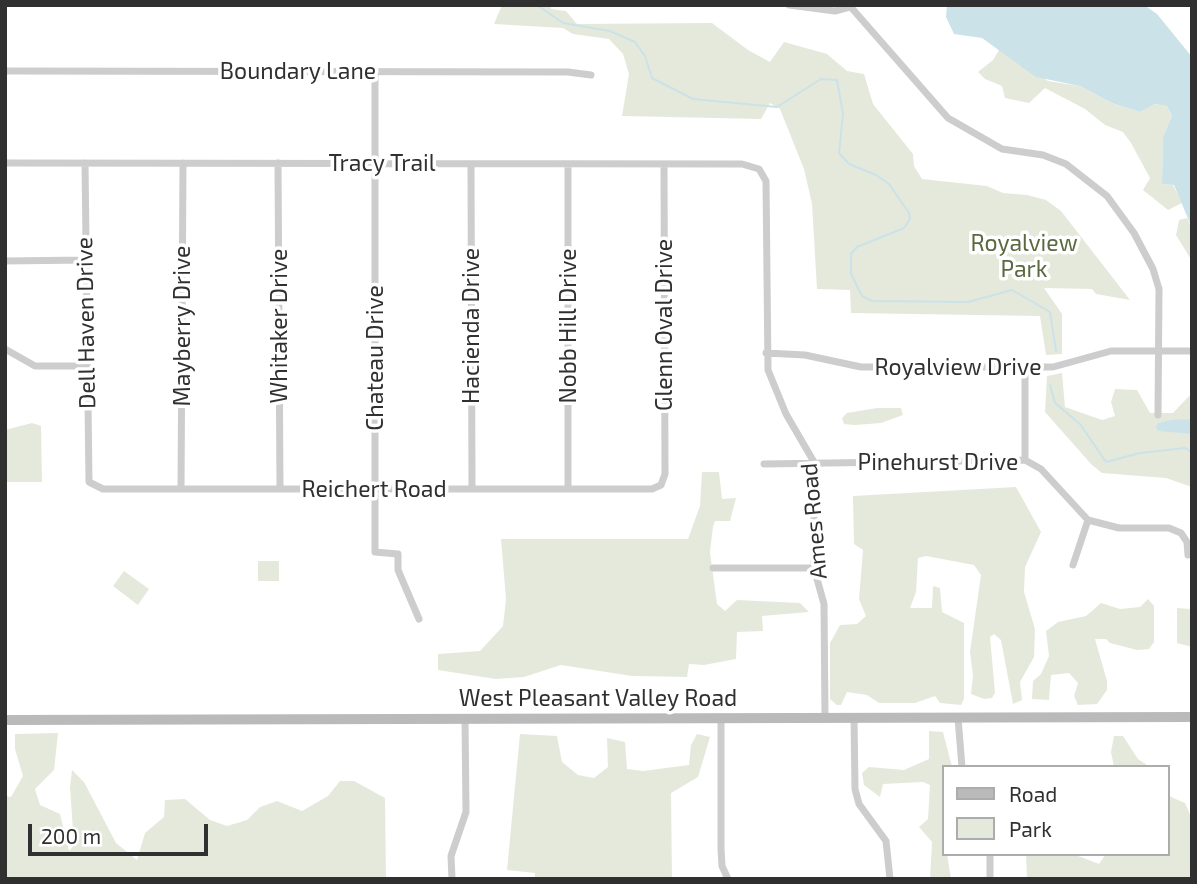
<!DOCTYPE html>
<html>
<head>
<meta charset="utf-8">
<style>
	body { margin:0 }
	#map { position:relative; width:1197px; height:884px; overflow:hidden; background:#fff; font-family:"Exo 2",sans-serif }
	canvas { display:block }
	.frame { position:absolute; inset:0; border:7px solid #303030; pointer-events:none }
	.legend { position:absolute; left:942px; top:765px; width:228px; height:91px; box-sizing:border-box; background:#fff; border:2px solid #acacac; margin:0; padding:9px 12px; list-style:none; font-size:21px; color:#303030 }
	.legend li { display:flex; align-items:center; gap:14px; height:35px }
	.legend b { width:35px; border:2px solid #acacac }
	.scale { position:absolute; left:28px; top:824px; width:180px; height:32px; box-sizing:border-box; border:4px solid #303030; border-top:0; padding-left:9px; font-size:21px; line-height:24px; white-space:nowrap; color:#303030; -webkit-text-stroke:5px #fff; paint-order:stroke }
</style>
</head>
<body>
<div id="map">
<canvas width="1197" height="884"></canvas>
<div class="frame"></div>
<ul class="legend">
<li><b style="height:9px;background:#bababa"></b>Road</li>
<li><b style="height:19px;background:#e5e9dc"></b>Park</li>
</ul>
<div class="scale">200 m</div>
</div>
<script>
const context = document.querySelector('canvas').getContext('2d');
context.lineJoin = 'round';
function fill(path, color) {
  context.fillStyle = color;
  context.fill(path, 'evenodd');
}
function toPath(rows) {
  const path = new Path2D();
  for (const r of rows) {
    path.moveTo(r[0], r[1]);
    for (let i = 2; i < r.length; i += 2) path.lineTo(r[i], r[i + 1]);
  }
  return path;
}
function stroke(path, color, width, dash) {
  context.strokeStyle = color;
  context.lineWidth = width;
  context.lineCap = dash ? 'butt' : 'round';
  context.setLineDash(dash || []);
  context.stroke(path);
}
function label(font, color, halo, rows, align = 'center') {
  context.font = font + ' "Exo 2",sans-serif';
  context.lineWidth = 7;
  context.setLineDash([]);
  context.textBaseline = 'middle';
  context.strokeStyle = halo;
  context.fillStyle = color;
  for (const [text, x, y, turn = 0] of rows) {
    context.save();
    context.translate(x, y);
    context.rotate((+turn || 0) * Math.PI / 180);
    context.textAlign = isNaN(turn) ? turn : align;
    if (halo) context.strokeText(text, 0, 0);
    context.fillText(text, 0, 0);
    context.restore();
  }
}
fill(toPath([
	[502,5,550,5,551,9,566,11,577,24,712,23,748,50,770,62,784,42,827,54,847,71,864,74,873,104,913,154,914,166,922,179,987,186,1003,193,1027,195,1046,200,1061,211,1130,300,1096,294,1092,289,1044,288,1062,314,1062,354,1046,355,1040,316,851,313,850,290,817,289,812,204,804,169,780,109,770,103,761,119,622,116,629,74,623,54,609,39,573,34,563,28,494,24],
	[999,50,1048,81,1080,86,1112,103,1140,112,1155,104,1167,106,1172,116,1163,137,1162,184,1173,185,1182,203,1168,210,1143,190,1150,178,1131,143,1123,132,1105,125,1085,109,1045,88,1029,103,1005,98,1002,86,985,79,978,72,993,60],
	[1187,218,1192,228,1192,261,1176,235,1179,220],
	[1062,373,1065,407,1102,420,1115,416,1111,402,1115,389,1137,390,1150,413,1173,413,1189,396,1192,398,1192,419,1158,423,1192,434,1192,487,1166,478,1102,473,1091,464,1045,412,1047,376],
	[877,408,901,408,903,415,881,423,855,425,844,424,842,418,847,413],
	[32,423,41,426,42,482,5,482,5,430],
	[702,472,719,472,722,499,736,498,730,521,715,521,713,527,710,552,717,604,725,611,737,600,800,603,809,612,762,616,763,631,737,632,736,659,704,665,689,664,687,677,632,676,561,665,524,677,496,679,438,670,438,654,480,651,503,626,506,599,501,539,688,539,700,506],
	[1016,487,1041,532,1025,567,1024,592,1035,629,1034,657,1020,682,1022,700,1013,704,1001,640,994,634,990,637,995,693,992,698,984,699,971,694,973,676,970,652,981,575,974,565,926,556,918,558,916,592,910,608,932,608,933,586,940,588,942,612,964,623,964,699,961,705,940,703,935,696,915,703,879,703,867,695,847,692,841,705,837,705,830,699,830,643,840,625,857,624,866,616,859,599,863,550,854,544,853,496],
	[258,561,279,561,279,581,258,581],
	[124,571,149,589,138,605,113,586],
	[1148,599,1154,606,1154,642,1149,649,1137,650,1110,643,1106,639,1095,639,1107,681,1107,690,1097,704,1078,705,1074,696,1078,683,1069,673,1051,675,1049,700,1032,699,1033,681,1041,674,1049,656,1046,631,1058,622,1086,616,1101,603,1120,609,1140,607],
	[1192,604,1192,647,1177,643,1177,608,1190,609],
	[929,731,943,732,952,767,943,767,943,854,947,854,951,879,930,879,932,842,919,827,928,819,930,785,923,782,883,784,880,797,864,785,862,773,869,767,904,770,929,759],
	[58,733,54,770,35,789,40,805,60,814,69,851,74,845,70,787,72,770,84,782,116,843,137,860,145,833,164,817,165,800,185,799,210,820,227,826,247,820,260,807,277,801,302,811,328,796,340,781,354,781,385,798,386,879,5,879,5,796,11,797,23,776,15,749,15,734],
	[520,734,557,736,562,762,578,775,594,778,608,767,607,738,625,742,627,769,643,771,689,765,691,745,697,734,710,737,698,777,671,793,672,879,535,879,535,873,507,870],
	[1114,736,1123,736,1138,759,1150,767,1114,767,1111,752],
	[1167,791,1171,797,1185,803,1192,819,1192,879,1027,879,1026,854,1073,854,1099,864,1106,854,1167,854]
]), '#e5e9dc');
fill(toPath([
	[947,5,1144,5,1157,14,1192,57,1192,228,1174,185,1162,184,1163,137,1172,116,1167,106,1155,104,1140,112,1112,103,1080,86,1036,77,982,38,954,34,946,17],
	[1192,419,1192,434,1159,431,1156,428,1158,423,1172,420]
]), '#cae2e8');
stroke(toPath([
	[537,5,563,23,610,31,635,42,645,56,652,78,693,99,777,107,821,79,837,80,843,114,839,153,849,164,876,175,889,184,909,213,910,219,904,228,857,247,851,254,851,274,862,296,872,301,968,302,1012,290,1050,312,1056,351],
	[1050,385,1055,403,1080,424,1106,462,1140,453,1185,448,1192,452]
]), '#cae2e8', 2);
stroke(toPath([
	[789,5,835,11,850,7],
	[849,5,948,118,1002,149,1043,155,1066,164,1107,196,1134,233,1153,269,1159,289,1158,415],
	[5,71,568,72,591,75],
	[375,71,375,552,398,554,398,570,419,619],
	[5,163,742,164,759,169,766,181,768,370,786,414,814,462,814,568,824,604,825,717],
	[85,163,89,482,103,489,652,489,661,485,665,474,664,164],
	[278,163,280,489],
	[471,164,472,489],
	[568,164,568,489],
	[5,261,85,260],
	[5,349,35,366,87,366],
	[766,353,805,355,861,367,1053,367,1111,351,1192,351],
	[1025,460,1025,367],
	[764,464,1025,460,1041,469,1088,520,1119,528,1169,528,1181,533,1187,542,1188,555],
	[181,489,183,163],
	[1073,565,1088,520],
	[713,568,814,568],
	[721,717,721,849,722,866,728,879],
	[854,718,855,789,859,804,886,841,890,879],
	[958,718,962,767],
	[990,854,990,879],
	[452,879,451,856,466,812,465,718]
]), '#cdcdcd', 7);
stroke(toPath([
	[5,720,1192,717]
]), '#bababa', 10);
label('23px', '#303030', '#fff', [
	["Boundary Lane",298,71],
	["Tracy Trail",382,163],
	["Dell Haven Drive",86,323,-91],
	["Glenn Oval Drive",664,325,-90],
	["Mayberry Drive",182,326,-90],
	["Whitaker Drive",279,326,-90],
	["Hacienda Drive",471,326,-90],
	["Nobb Hill Drive",568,326,-90],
	["Chateau Drive",375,358,-90],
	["Royalview Drive",958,367],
	["Pinehurst Drive",938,462],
	["Reichert Road",374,489],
	["Ames Road",814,521,-95],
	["West Pleasant Valley Road",598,698]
]);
label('23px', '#5a6940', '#fff', [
	["Royalview",1024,243],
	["Park",1024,269]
]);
</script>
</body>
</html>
